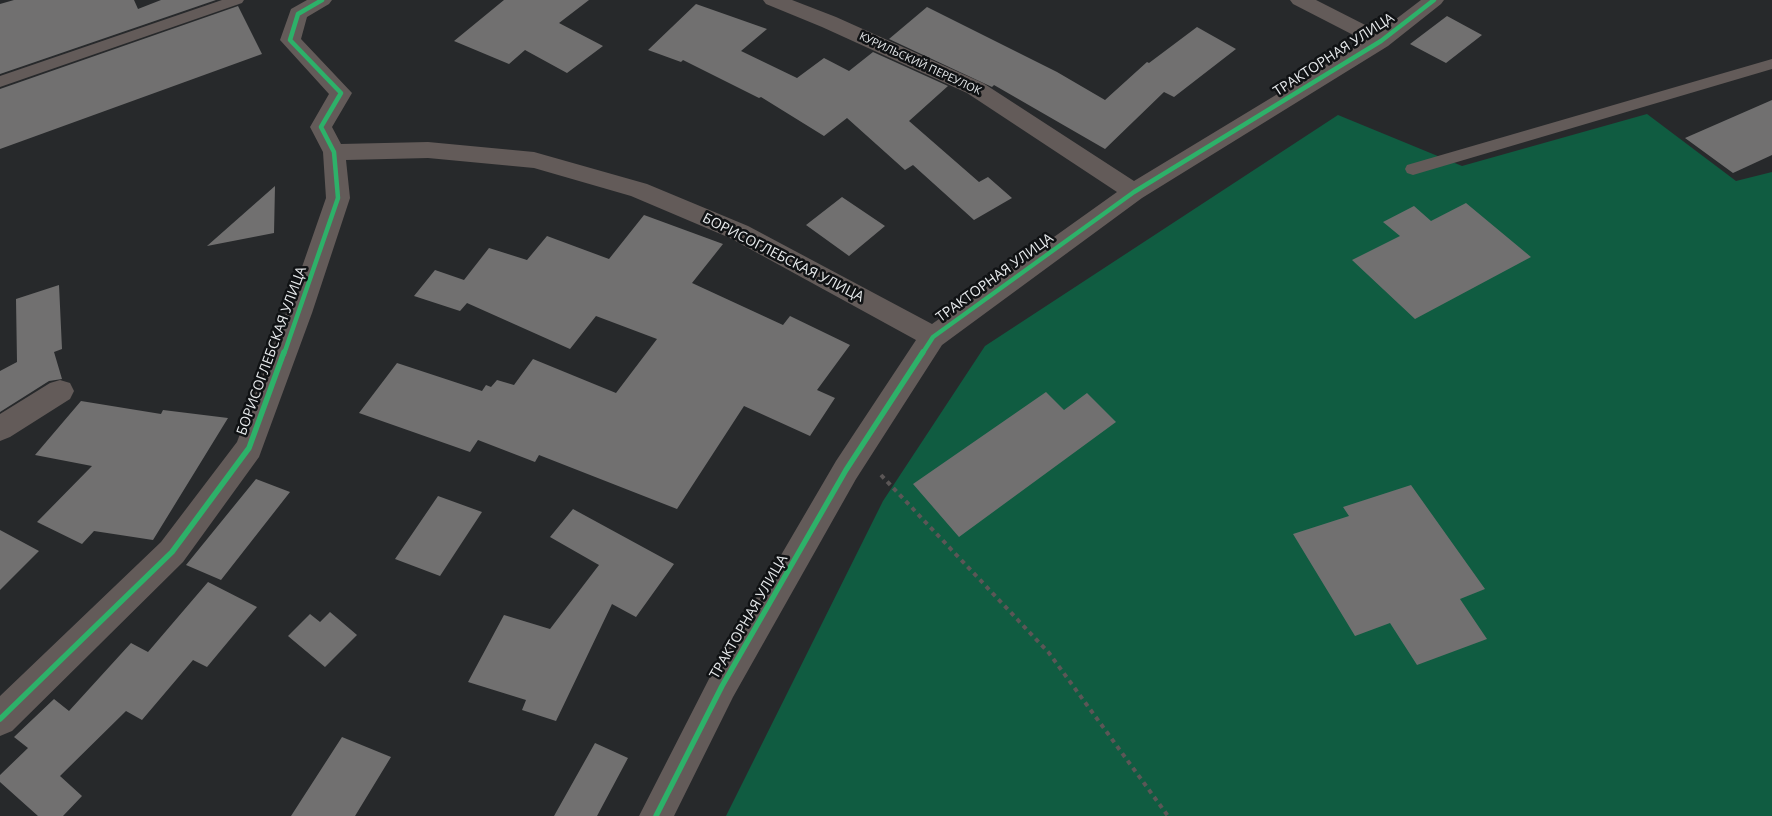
<!DOCTYPE html>
<html>
<head>
<meta charset="utf-8">
<style>
	body { margin:0 }
	canvas { display:block; background:#27292b }
</style>
</head>
<body>
<canvas width="1772" height="816"></canvas>
<script>
const context = document.querySelector('canvas').getContext('2d');
context.lineJoin = 'round';
function fill(path, color) {
  context.fillStyle = color;
  context.fill(path, 'evenodd');
}
function toPath(rows) {
  const path = new Path2D();
  for (const r of rows) {
    path.moveTo(r[0], r[1]);
    for (let i = 2; i < r.length; i += 2) path.lineTo(r[i], r[i + 1]);
  }
  return path;
}
function stroke(path, color, width, dash) {
  context.strokeStyle = color;
  context.lineWidth = width;
  context.lineCap = dash ? 'butt' : 'round';
  context.setLineDash(dash || []);
  context.stroke(path);
}
function label(font, color, halo, rows, align = 'center') {
  context.font = font + ' "Open Sans",sans-serif';
  context.lineWidth = 5;
  context.setLineDash([]);
  context.textBaseline = 'middle';
  context.strokeStyle = halo;
  context.fillStyle = color;
  for (const [text, x, y, turn = 0] of rows) {
    context.save();
    context.translate(x, y);
    context.rotate((+turn || 0) * Math.PI / 180);
    context.textAlign = isNaN(turn) ? turn : align;
    if (halo) context.strokeText(text, 0, 0);
    context.fillText(text, 0, 0);
    context.restore();
  }
}
fill(toPath([
	[1647,114,1736,181,1772,172,1772,816,726,816,883,501,985,346,1338,115,1462,166]
]), '#105c41');
fill(toPath([
	[14,0,134,0,138,9,161,0,216,0,0,74,0,4],
	[504,0,589,0,559,23,603,46,567,73,525,50,509,64,454,41],
	[696,4,767,29,741,51,797,78,824,58,849,71,873,52,948,86,909,121,979,182,988,177,1012,198,974,220,913,165,905,170,847,118,824,136,761,97,759,98,683,60,681,62,648,50],
	[238,6,262,54,0,149,0,89],
	[927,7,1057,72,1105,100,1147,62,1149,63,1197,27,1236,49,1174,97,1164,92,1105,149,994,85,992,87,889,39],
	[1447,16,1482,35,1446,63,1410,44],
	[1772,100,1772,155,1733,173,1685,138],
	[275,186,274,233,207,246],
	[842,197,885,226,849,256,806,225],
	[1466,203,1531,257,1415,319,1352,260,1400,236,1383,222,1414,206,1431,221],
	[644,215,723,244,692,283,783,325,790,316,850,345,817,390,835,398,810,436,744,406,677,509,539,455,535,462,478,440,470,452,359,413,397,363,482,391,486,385,491,387,497,380,514,385,533,359,616,393,657,339,596,316,570,349,467,303,460,311,414,296,435,270,464,280,489,248,527,260,547,236,609,259],
	[59,285,62,349,54,352,62,379,49,381,0,412,0,371,17,362,16,299],
	[1046,392,1064,410,1087,393,1116,422,959,537,913,484],
	[81,401,161,414,163,410,228,418,153,540,94,531,82,544,37,522,92,466,35,455],
	[256,479,290,492,221,580,186,565],
	[1411,485,1485,589,1460,599,1487,639,1417,665,1390,623,1355,636,1293,534,1349,516,1343,507],
	[438,496,482,512,440,576,395,559],
	[573,509,674,564,636,617,612,604,556,721,522,710,526,700,468,682,504,615,550,629,599,565,550,537],
	[0,530,39,551,0,590],
	[208,582,257,607,207,667,193,660,142,720,126,711,60,776,82,796,63,816,38,816,0,782,0,775,28,748,14,737,54,699,69,711,131,643,148,652],
	[330,612,357,635,325,667,288,636,310,614,320,622],
	[342,737,391,757,355,816,291,816],
	[595,743,628,758,597,816,554,816]
]), '#717070');
stroke(toPath([
	[881,475,1049,653,1168,816]
]), '#5b5656', 4, [4.5, 4.5]);
fill(toPath([
	[222,0,244,0,242,3,0,87,0,76,222,0],
	[1772,59,1772,69,1413,175,1407,173,1405,169,1407,165,1772,59]
]), '#635b59');
fill(toPath([
	[307,0,332,0,329,4,307,17,301,39,352,93,332,127,341,144,428,142,534,152,647,184,748,226,932,324,1117,192,967,93,822,27,766,4,763,0,792,0,836,17,983,83,1134,181,1365,41,1293,4,1290,0,1316,0,1379,32,1421,0,1444,0,1441,4,1388,46,1142,198,942,345,856,479,733,697,674,816,639,816,711,675,836,461,916,340,730,238,631,196,534,168,428,158,346,160,350,198,312,313,259,457,183,562,12,731,0,736,0,696,161,542,237,442,286,313,326,198,323,152,310,127,329,94,280,40,291,9,307,0],
	[60,380,70,383,74,391,70,399,10,437,0,441,0,414,50,383,60,380]
]), '#635b59');
stroke(toPath([
	[284,354,338,198,334,152,321,127,341,93,290,40,298,14,322,0],
	[922,354,933,337,1134,192,1381,41,1434,0]
]), '#2db169', 4.5);
stroke(toPath([
	[0,719,172,552,249,448,284,352],
	[656,816,722,686,846,470,923,352]
]), '#2db169', 5.5);
label('11px', '#e7eaec', '#101214', [
	["КУРИЛЬСКИЙ ПЕРЕУЛОК",920,64,25]
]);
label('14px', '#e7eaec', '#101214', [
	["ТРАКТОРНАЯ УЛИЦА",1334,55,-33],
	["БОРИСОГЛЕБСКАЯ УЛИЦА",783,258,27],
	["ТРАКТОРНАЯ УЛИЦА",995,278,-36],
	["БОРИСОГЛЕБСКАЯ УЛИЦА",272,351,-70],
	["ТРАКТОРНАЯ УЛИЦА",749,617,-60]
]);
</script>
</body>
</html>
